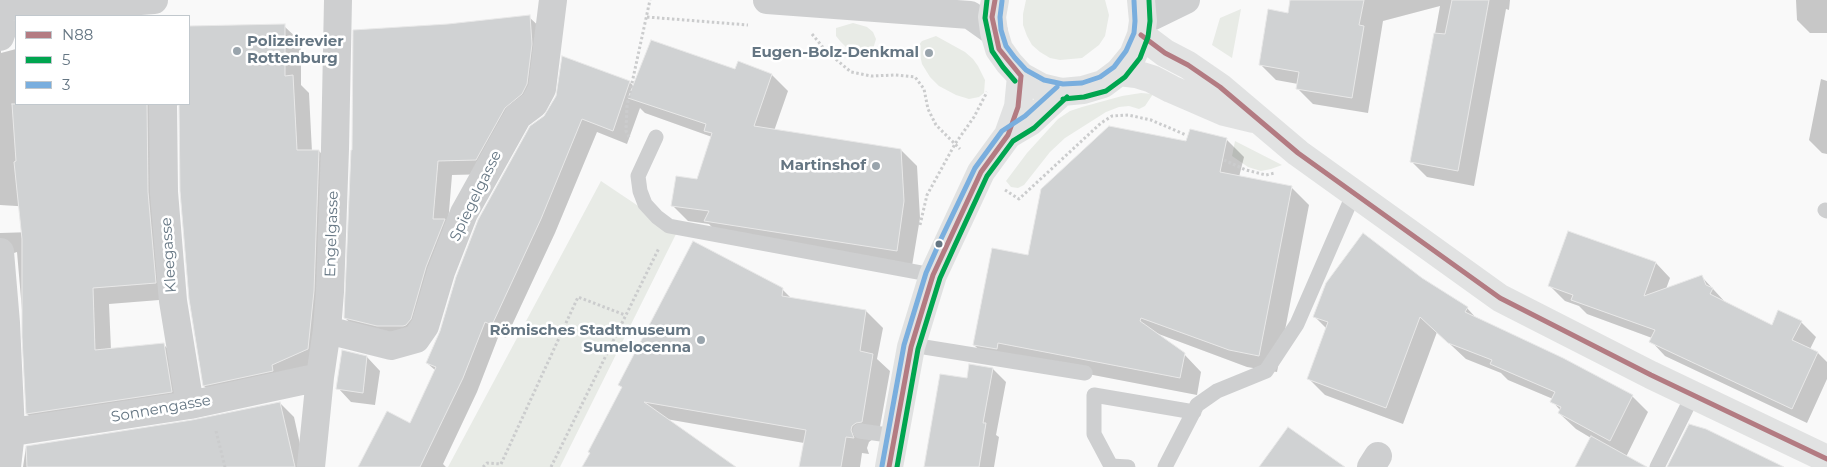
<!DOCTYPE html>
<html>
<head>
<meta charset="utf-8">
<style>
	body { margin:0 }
	#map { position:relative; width:1827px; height:467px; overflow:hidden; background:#f9f9f9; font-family:Montserrat,sans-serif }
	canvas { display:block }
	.legend { position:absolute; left:15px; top:15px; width:175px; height:90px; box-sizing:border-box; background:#fff; border:1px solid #c1c8cd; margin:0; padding:6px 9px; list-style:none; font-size:15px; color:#657683 }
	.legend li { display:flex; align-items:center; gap:10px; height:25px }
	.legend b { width:25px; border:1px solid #c1c8cd }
</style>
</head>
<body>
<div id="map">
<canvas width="1827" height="467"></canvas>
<ul class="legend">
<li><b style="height:6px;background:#b37b82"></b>N88</li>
<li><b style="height:6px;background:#00a54f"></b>5</li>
<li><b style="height:6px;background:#79aede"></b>3</li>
</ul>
</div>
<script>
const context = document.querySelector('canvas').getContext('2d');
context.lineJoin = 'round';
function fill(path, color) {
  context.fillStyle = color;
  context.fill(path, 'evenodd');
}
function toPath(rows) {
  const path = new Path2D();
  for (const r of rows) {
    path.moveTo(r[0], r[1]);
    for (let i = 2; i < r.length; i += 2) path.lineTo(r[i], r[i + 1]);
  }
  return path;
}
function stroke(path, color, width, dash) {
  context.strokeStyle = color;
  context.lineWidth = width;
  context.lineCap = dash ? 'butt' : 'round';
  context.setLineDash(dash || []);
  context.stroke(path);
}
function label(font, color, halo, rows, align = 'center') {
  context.font = font + ' Montserrat,sans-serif';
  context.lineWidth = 5;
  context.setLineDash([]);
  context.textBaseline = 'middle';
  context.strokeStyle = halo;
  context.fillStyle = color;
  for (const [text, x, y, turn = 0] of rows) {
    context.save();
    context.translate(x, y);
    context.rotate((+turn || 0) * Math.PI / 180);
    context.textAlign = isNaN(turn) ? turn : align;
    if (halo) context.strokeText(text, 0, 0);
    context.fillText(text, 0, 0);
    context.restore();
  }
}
fill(toPath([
	[1026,0,1105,0,1109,15,1105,36,1099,45,1082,58,1060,60,1050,58,1040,52,1032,45,1027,36,1023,25,1023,14],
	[1241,9,1232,58,1212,45,1220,18],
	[853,23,867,27,873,32,876,39,873,49,866,53,856,52,846,47,840,41,836,36,836,28],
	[936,36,965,52,973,59,978,66,985,80,984,93,979,97,969,99,956,95,939,86,930,77,922,64,918,46,922,41],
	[1141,93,1153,94,1145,106,1139,109,1129,106,1119,107,1106,112,1065,138,1050,152,1024,185,1018,188,1011,187,1006,181,1027,153,1058,119,1070,111,1082,107,1122,96],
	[1235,141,1282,165,1271,169,1261,171,1248,167,1232,156],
	[601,181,677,232,560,467,448,467]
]), '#e8ebe6');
fill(toPath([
	[1292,0,1510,0,1509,10,1506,9,1474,186,1427,177,1412,162,1440,6,1383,21,1368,113,1313,104,1298,89,1298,84,1276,80,1261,65,1289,14],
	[1796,0,1827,0,1827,33,1810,33,1797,20],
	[0,17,1,53,16,49,16,104,189,104,189,27,284,26,301,42,301,85,309,93,312,152,319,151,335,168,324,366,220,402,204,386,180,105,172,106,172,299,109,304,111,350,164,345,180,361,188,408,43,430,27,414,23,322,17,252,8,255,0,440,0,233,66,231,66,209,0,205],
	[529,17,544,31,546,59,490,174,452,175,448,224,425,334,360,332,345,318,448,25],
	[738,63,772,75,788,91,774,131,901,150,917,166,920,218,912,266,721,237,709,224,688,221,672,205,698,180,712,137,645,113,640,108,627,144,597,132,555,233,506,338,499,335,477,392,443,464,446,467,363,467,410,424,436,371,427,363,531,127,629,82,634,86,735,71],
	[1821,79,1827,81,1827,154,1822,153,1809,140],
	[1226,139,1244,157,1239,177,1291,187,1309,205,1277,372,1247,367,1156,333,1184,354,1201,372,1197,395,1015,360,992,362,974,345,1029,256,1187,143],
	[1656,263,1670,278,1666,289,1702,277,1726,303,1772,326,1801,322,1816,337,1810,349,1818,353,1827,362,1827,379,1807,423,1665,356,1651,341,1652,338,1587,314,1579,306,1565,301,1550,286],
	[1422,279,1467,308,1478,320,1632,396,1648,412,1626,457,1645,467,1577,467,1591,438,1576,429,1559,413,1560,410,1552,401,1553,399,1508,380,1501,373,1466,359,1437,332,1403,424,1325,395,1309,379,1327,329,1315,317],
	[782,289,791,298,866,311,883,328,877,359,890,371,878,438,873,439,869,442,867,448,869,454,862,453,860,467,800,467,804,443,666,419,733,467,587,467,623,388,619,385],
	[367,357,380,371,375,405,351,402,338,388],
	[993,369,1006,382,996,435,999,437,994,467,925,467],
	[280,403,294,417,305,467,23,467,26,447,193,422]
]), '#0003');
const building = toPath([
	[1290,0,1364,0,1359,25,1364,26,1352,98,1296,89,1299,72,1259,65,1268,9,1288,13,1290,0],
	[1452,0,1489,0,1458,171,1410,162,1434,33,1445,34,1452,0],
	[530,15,532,44,527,84,522,94,505,108,476,160,438,161,433,219,445,219,426,267,411,319,406,325,403,326,377,326,344,318,351,150,352,150,353,30,448,24,530,15],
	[285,24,285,76,293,75,297,150,319,150,314,291,308,349,272,365,273,371,203,386,189,299,180,191,179,104,189,104,189,26,285,24],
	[651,40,735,69,738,61,772,74,754,126,901,149,904,201,897,251,704,221,709,211,671,206,676,176,697,179,712,133,704,131,706,124,628,98,651,40],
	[562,56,630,81,613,131,582,119,541,219,492,325,485,322,463,378,420,467,358,467,387,411,410,423,436,367,426,363,440,331,456,277,478,220,530,126,544,116,556,96,562,56],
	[12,104,147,104,148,192,156,283,93,288,95,350,164,343,172,392,26,414,22,337,22,239,14,162,16,161,12,104],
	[1109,126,1186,141,1190,129,1227,138,1220,172,1292,186,1259,356,1229,350,1141,318,1140,321,1185,353,1180,378,998,343,997,349,973,345,992,248,1028,255,1041,189,1109,126],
	[1568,231,1656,262,1644,296,1702,275,1706,285,1713,288,1710,294,1772,325,1778,310,1802,321,1792,340,1818,352,1792,409,1649,342,1655,330,1571,300,1573,295,1548,286,1568,231],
	[1363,233,1422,278,1468,307,1465,312,1563,358,1633,395,1610,441,1558,413,1561,407,1550,402,1555,392,1490,364,1492,360,1448,343,1420,317,1386,408,1307,379,1328,322,1313,317,1326,283,1363,233],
	[693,241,783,288,782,296,866,310,860,351,873,354,862,422,856,423,852,426,851,430,854,438,846,437,841,467,799,467,806,430,644,402,736,467,582,467,590,453,588,452,622,387,618,385,693,241],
	[342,350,367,356,363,393,336,389,342,350],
	[969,364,993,368,983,423,986,423,979,467,924,467,940,374,967,378,969,364],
	[280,402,295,467,27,467,26,446,192,420,280,402],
	[1689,424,1706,429,1784,467,1667,467,1689,424],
	[1288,427,1345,467,1259,467,1288,427],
	[1591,436,1647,467,1575,467,1591,436]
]);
fill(building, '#d0d2d3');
stroke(building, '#e8e8e8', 1);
stroke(toPath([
	[647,17,748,25],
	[812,34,826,51,851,72,871,76,895,75,915,77,924,89,928,109,936,125,960,149],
	[629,137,626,131,627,106,650,0],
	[1224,160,1246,170,1266,175,1275,173],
	[1005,190,1019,199,1101,123,1112,116,1128,115,1151,120,1186,135],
	[920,225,927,195,955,144,974,117,987,92],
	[216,431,225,467],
	[501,464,578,297,625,315],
	[483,467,487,463,501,464],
	[551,467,659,248]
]), '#cbcccd', 3, [2.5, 2.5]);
stroke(toPath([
	[656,137,638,176,640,191,645,204,657,217,669,226,933,275],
	[1825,210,1827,211],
	[912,345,1085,373],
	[860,431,895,436],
	[1128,467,1111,466,1094,434,1094,395,1194,412],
	[1165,467,1197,405,1217,391,1266,371,1297,324,1354,193],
	[1657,467,1693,395]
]), '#cecfd0', 15);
stroke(toPath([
	[767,0,970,15,994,32],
	[11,7,87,5,154,0],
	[0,37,13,0],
	[163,104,164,192,173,301,190,405],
	[0,252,6,323,11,432,7,467],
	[327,330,391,346,416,339,425,326,441,272,464,213,518,116,534,104,542,89,553,0],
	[0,434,190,405,320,377],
	[311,467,320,377,327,330,330,292,335,149,338,0],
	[1371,467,1378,456]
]), '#cecfd0', 28);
stroke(toPath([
	[1143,21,1186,0]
]), '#cecfd0', 28);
stroke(toPath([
	[995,0,992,17,994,32,999,49,1009,63,1021,76,1041,87,1062,92,1083,90,1103,84,1119,72,1133,55,1141,35,1143,21,1141,0],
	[1141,35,1165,53,1188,65,1220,87,1298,153,1500,298,1651,375,1827,459],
	[1119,72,1136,74,1152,79,1171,89,1224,112,1253,119],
	[1008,135,1030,122,1062,92],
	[889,467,911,347,933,275,981,172,1008,135,1018,107,1021,76]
]), '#e1e2e2', 28);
stroke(toPath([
	[995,0,992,17,999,49,1021,76],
	[1141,35,1165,53,1188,65,1220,87,1298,153,1500,298,1651,375,1827,459],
	[889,467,911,347,933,275,981,172,1008,135,1018,107,1021,76]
]), '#b37b82', 5);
stroke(toPath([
	[987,0,985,18,992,51,1003,67,1015,81],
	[1063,99,1084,97,1106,91,1125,77,1140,58,1148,37,1150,21,1149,0],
	[897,467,918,349,940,278,955,245,987,176,1013,141,1034,128,1067,97]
]), '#00a54f', 5);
stroke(toPath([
	[1002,1,1000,17,1001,30,1006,46,1015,58,1026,70,1044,80,1063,84,1082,83,1100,77,1114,67,1126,51,1134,33,1135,21,1134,1],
	[882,466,904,345,926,273,941,239,975,168,1002,131,1025,116,1057,87]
]), '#79aede', 5);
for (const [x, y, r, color] of [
	[237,51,5,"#99a4ac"],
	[929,53,5,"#99a4ac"],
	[876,166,5,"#99a4ac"],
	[939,244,4.5,"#657683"],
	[701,340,5,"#99a4ac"]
]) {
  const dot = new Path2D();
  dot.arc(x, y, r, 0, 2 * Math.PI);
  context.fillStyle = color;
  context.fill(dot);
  stroke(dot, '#fff', 2);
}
label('bold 15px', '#657683', '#fff', [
	["Polizeirevier",247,42,"left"],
	["Rottenburg",247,59,"left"],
	["Eugen-Bolz-Denkmal",919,53],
	["Martinshof",866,166],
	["Römisches Stadtmuseum",691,331],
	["Sumelocenna",691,348]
], 'right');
label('15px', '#657683', '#fff', [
	["Spiegelgasse",476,196,-64],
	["Engelgasse",332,234,-88],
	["Kleegasse",169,255,-94],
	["Sonnengasse",161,409,-10]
]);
</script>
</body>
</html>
